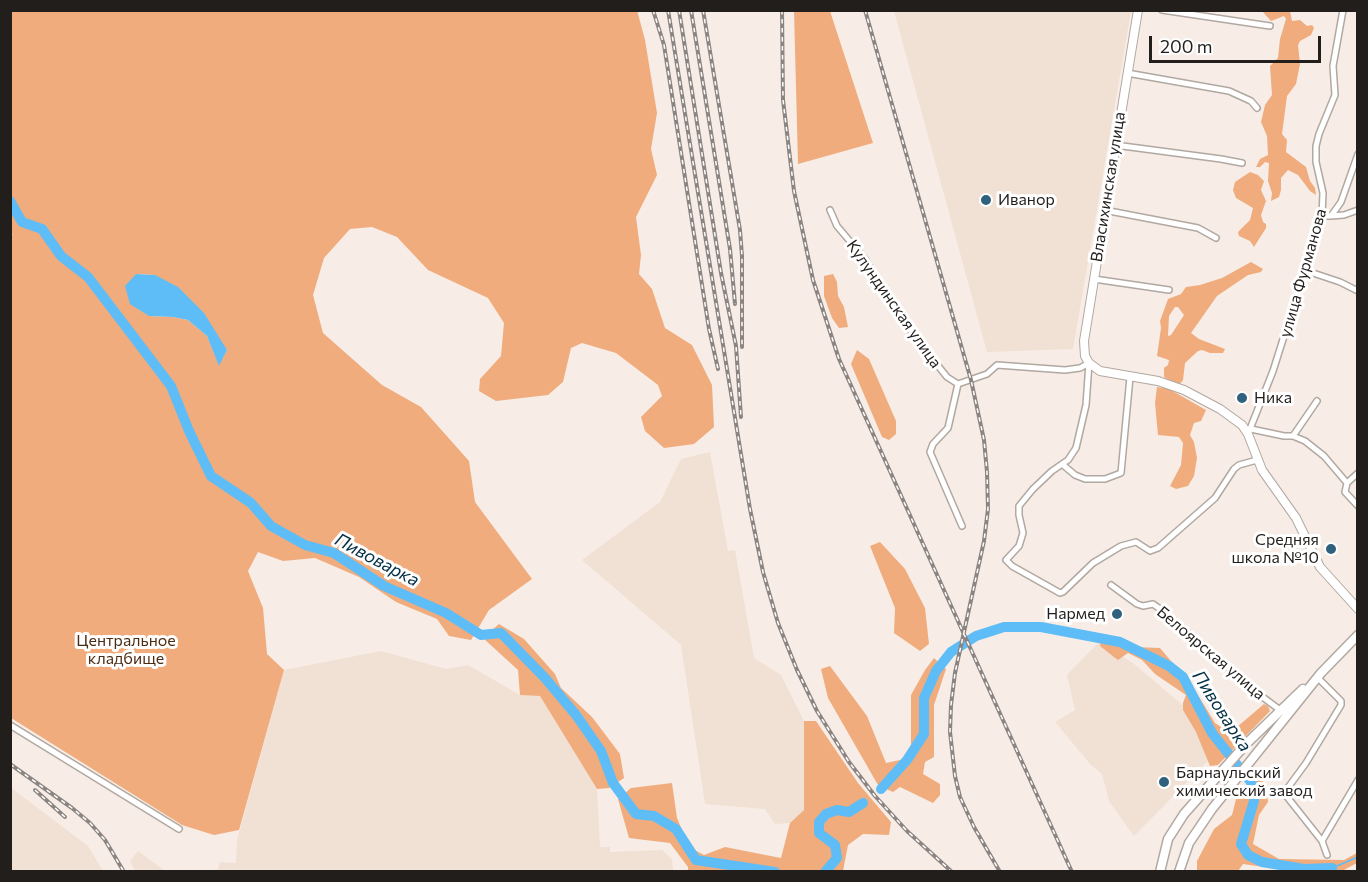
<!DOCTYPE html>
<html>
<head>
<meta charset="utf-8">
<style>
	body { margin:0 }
	#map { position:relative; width:1368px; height:882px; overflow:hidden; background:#f7ede6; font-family:Commissioner,sans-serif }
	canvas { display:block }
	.frame { position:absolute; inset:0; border:12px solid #221e1c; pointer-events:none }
	.scale { position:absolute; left:1149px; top:36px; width:172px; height:27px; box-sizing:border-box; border:3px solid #221e1c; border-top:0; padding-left:8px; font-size:18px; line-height:21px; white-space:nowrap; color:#221e1c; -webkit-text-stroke:4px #fff; paint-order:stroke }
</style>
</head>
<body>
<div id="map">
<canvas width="1368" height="882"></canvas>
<div class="frame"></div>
<div class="scale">200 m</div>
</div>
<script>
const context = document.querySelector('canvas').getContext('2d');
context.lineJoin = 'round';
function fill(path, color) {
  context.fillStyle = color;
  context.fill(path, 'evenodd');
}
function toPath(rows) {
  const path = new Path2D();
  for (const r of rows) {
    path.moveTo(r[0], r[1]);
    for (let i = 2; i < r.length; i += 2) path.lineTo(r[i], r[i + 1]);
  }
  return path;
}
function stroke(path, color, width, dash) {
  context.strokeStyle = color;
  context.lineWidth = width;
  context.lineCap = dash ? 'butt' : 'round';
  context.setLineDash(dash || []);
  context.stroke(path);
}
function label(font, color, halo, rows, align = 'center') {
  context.font = font + ' Commissioner,sans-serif';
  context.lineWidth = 6;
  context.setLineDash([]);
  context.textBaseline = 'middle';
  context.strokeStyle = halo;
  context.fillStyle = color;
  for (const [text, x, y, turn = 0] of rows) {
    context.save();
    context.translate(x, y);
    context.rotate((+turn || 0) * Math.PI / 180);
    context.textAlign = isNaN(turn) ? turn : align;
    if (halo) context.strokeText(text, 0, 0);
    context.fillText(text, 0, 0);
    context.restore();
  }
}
fill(toPath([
	[894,11,1131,11,1073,349,987,352],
	[710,452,728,551,735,550,754,658,781,675,804,721,804,810,790,823,775,824,765,809,705,804,681,645,582,560,660,502,681,459],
	[1099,642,1133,663,1193,714,1211,758,1134,836,1109,801,1102,774,1091,765,1055,722,1075,710,1067,675],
	[381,651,446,669,468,665,520,695,540,696,597,789,600,847,610,847,610,852,662,850,672,859,673,871,217,872,220,862,236,863,237,840,284,670],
	[10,787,88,846,103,871,11,871],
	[138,851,165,871,135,871,130,861]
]), '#f1e0d4');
fill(toPath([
	[637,10,645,40,657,113,651,149,657,175,636,217,641,255,639,274,652,289,665,328,692,345,712,385,714,427,694,444,664,448,645,431,641,417,662,396,658,385,616,353,582,343,571,348,563,382,548,395,496,401,479,391,480,379,501,356,504,323,488,298,428,270,397,237,372,227,350,229,324,258,313,295,323,333,382,385,421,407,469,461,475,502,532,579,489,610,471,640,449,636,437,619,396,602,359,577,315,558,283,561,258,552,248,571,263,608,267,654,284,670,239,830,214,835,182,825,11,718,10,235,13,235,10,232,10,11],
	[137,274,155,275,227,350,219,365,207,336,188,320,173,317,149,316,126,286],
	[794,11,830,11,873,143,798,164],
	[1262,11,1290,11,1292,21,1300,20,1307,26,1312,25,1314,28,1311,35,1300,41,1298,45,1300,64,1296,84,1287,96,1282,134,1287,140,1286,152,1306,167,1310,181,1315,188,1316,195,1310,191,1298,175,1288,170,1281,178,1281,190,1279,197,1271,201,1272,193,1268,181,1269,163,1265,162,1260,167,1256,167,1260,159,1268,155,1267,136,1261,122,1265,105,1272,95,1270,66,1278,58,1280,39,1286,19,1284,16,1271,21],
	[1250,172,1258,175,1264,181,1261,190,1266,201,1261,215,1263,222,1266,224,1266,228,1254,247,1250,241,1239,236,1238,232,1250,220,1253,208,1236,198,1233,190,1235,182],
	[1251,262,1263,269,1261,272,1248,275,1217,296,1191,333,1199,339,1225,349,1223,353,1210,353,1202,350,1198,351,1185,363,1183,380,1180,384,1171,381,1164,377,1164,368,1168,365,1169,360,1157,356,1161,328,1160,321,1168,299,1181,294,1186,287,1200,285,1222,278],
	[1175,307,1178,307,1184,315,1171,335,1168,336,1169,316],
	[833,274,837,282,838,296,844,307,848,327,839,328,832,318,824,296,824,276],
	[857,350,869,359,896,421,896,434,889,440,882,437,851,364],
	[1157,387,1169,389,1206,410,1201,421,1194,423,1190,435,1194,442,1197,458,1194,476,1188,486,1176,489,1170,486,1181,465,1183,443,1179,437,1158,435,1155,403],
	[880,542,905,569,925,608,929,644,920,651,894,633,895,608,870,546],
	[499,624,524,639,555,674,561,688,592,717,620,754,624,778,609,788,597,789,540,696,520,695,518,670,483,638],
	[1102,636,1117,637,1135,647,1160,648,1193,687,1215,723,1230,733,1264,704,1268,706,1270,711,1218,765,1210,766,1196,732,1183,710,1183,703,1186,695,1155,674,1142,660,1128,653,1118,660,1114,657,1100,646],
	[934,658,946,669,934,705,934,757,925,762,923,774,940,784,940,795,933,803,900,787,893,792,878,785,828,698,821,669,830,666,867,716,886,763,905,759,911,746,911,695,925,670],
	[804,721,816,721,858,783,891,822,889,835,863,834,848,845,843,871,688,871,688,867,670,843,629,838,618,799,631,788,672,783,677,818,689,847,704,855,725,847,781,858,790,823,804,810],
	[1253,775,1257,775,1266,785,1268,802,1259,815,1253,844,1279,859,1344,860,1357,853,1357,863,1342,871,1293,871,1243,864,1238,871,1197,871,1197,861,1214,829,1232,815,1236,799]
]), '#f0ac7d');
fill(toPath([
	[136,274,155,275,178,287,204,313,227,350,219,366,207,336,188,320,173,317,149,316,130,304,125,286]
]), '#5ebdf6');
stroke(toPath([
	[1332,872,1332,868,1358,857]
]), '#5ebdf6', 1.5);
stroke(toPath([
	[10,201,22,222,42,229,61,256,88,277,171,386,189,431,211,476,251,503,271,526,305,545,334,553,384,586,446,613,481,635,501,633,545,678,576,715,601,751,613,783,636,814,654,816,676,829,696,860,775,872],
	[881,789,907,760,924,734,924,698,936,671,951,652,976,636,1004,627,1041,627,1120,642,1169,666,1183,677,1212,733,1254,786,1254,801,1241,844,1248,855,1262,862,1304,869,1332,868],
	[825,872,837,858,835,845,819,833,819,822,826,814,837,810,849,812,863,803]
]), '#5ebdf6', 10);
const street = toPath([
	[1162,10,1270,26],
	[1127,73,1229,91,1251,101,1257,108],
	[1115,145,1221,159,1242,163],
	[830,210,837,226,865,259,880,286,915,337,947,377,958,384],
	[1104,210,1198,228,1216,238],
	[1322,216,1331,216,1341,202,1358,154],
	[1331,216,1344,215,1358,210],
	[1304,270,1340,282,1358,291],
	[1094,279,1169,290],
	[1089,363,1086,405,1076,448,1068,460,1052,471,1033,489,1019,506,1019,515,1023,533,1019,546,1006,560,1012,566,1060,593,1063,592,1093,563,1121,546,1136,542,1150,551,1158,548,1215,498,1234,469,1239,465,1257,460],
	[958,384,948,428,933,444,930,452,962,526],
	[958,384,987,374,997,365,1065,370,1080,368,1089,363],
	[1251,429,1284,436,1293,436,1317,401],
	[1248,434,1273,371,1322,216,1323,193,1316,162,1316,146,1319,134,1335,95,1333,66,1343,10],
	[1293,436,1305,441,1324,456,1347,483,1358,473],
	[1062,464,1075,475,1085,479,1105,479,1121,473,1130,377],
	[1347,483,1345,492,1358,506],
	[1111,585,1137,604,1143,606,1153,604,1163,611,1256,692,1280,710],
	[1318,678,1341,701,1341,705,1306,763,1284,793,1322,841,1327,855],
	[10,725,179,829],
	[1322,841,1358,780]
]);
const secondary = toPath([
	[1138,10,1084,341,1085,356,1089,363,1100,371,1158,381,1184,390,1220,409,1242,425,1248,434,1262,470,1296,518,1320,567,1358,609]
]);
const primary = toPath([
	[1160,872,1168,839,1184,814,1246,744,1303,689],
	[1179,872,1189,843,1212,809,1321,673,1358,635]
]);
stroke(street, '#b1a8a1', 8);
stroke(secondary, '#b1a8a1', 10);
stroke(primary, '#b1a8a1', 11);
stroke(street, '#fff', 5);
stroke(secondary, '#fff', 8);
stroke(primary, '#fff', 8);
const rail = toPath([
	[653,10,664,45,709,329,718,369],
	[668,10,750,509,763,572,778,623,797,670,817,711,849,762,875,796,907,831,952,872],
	[679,10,721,273,736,346,741,417],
	[691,10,730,249,735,304],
	[703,10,740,230,742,256,742,347],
	[782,10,783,100,794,191,813,280,839,359,1072,872],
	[865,10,971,380,984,440,987,472,988,509,984,541,955,673,951,705,950,732,955,776,960,797,974,827,1000,872],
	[10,764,72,808,90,823,105,840,124,872],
	[35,790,65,817]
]);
stroke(rail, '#8b8480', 4);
stroke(rail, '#fff', 1.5, [4.5]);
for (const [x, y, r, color] of [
	[986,200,6,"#2f607e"],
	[1242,398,6,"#2f607e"],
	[1331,549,6,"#2f607e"],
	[1117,614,6,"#2f607e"],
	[1164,782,6,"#2f607e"]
]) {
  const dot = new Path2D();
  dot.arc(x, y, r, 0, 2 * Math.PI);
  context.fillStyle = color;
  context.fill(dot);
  stroke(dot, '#fff', 2);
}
label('16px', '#221e1c', '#fff', [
	["Власихинская улица",1108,187,-81],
	["улица Фурманова",1303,273,-74],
	["Кулундинская улица",894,304,55],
	["Белоярская улица",1211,653,40]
]);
label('16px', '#221e1c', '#fff', [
	["Иванор",998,200],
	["Ника",1254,398],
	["Средняя",1319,540,"right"],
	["школа №10",1319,558,"right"],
	["Нармед",1105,614,"right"],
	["Барнаульский",1176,773],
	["химический завод",1176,791]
], 'left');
label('16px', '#4d2c14', '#fff', [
	["Центральное",126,641],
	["кладбище",126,659]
]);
label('italic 18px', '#043046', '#fff', [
	["Пивоварка",377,560,28],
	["Пивоварка",1222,711,57]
]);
</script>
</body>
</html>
